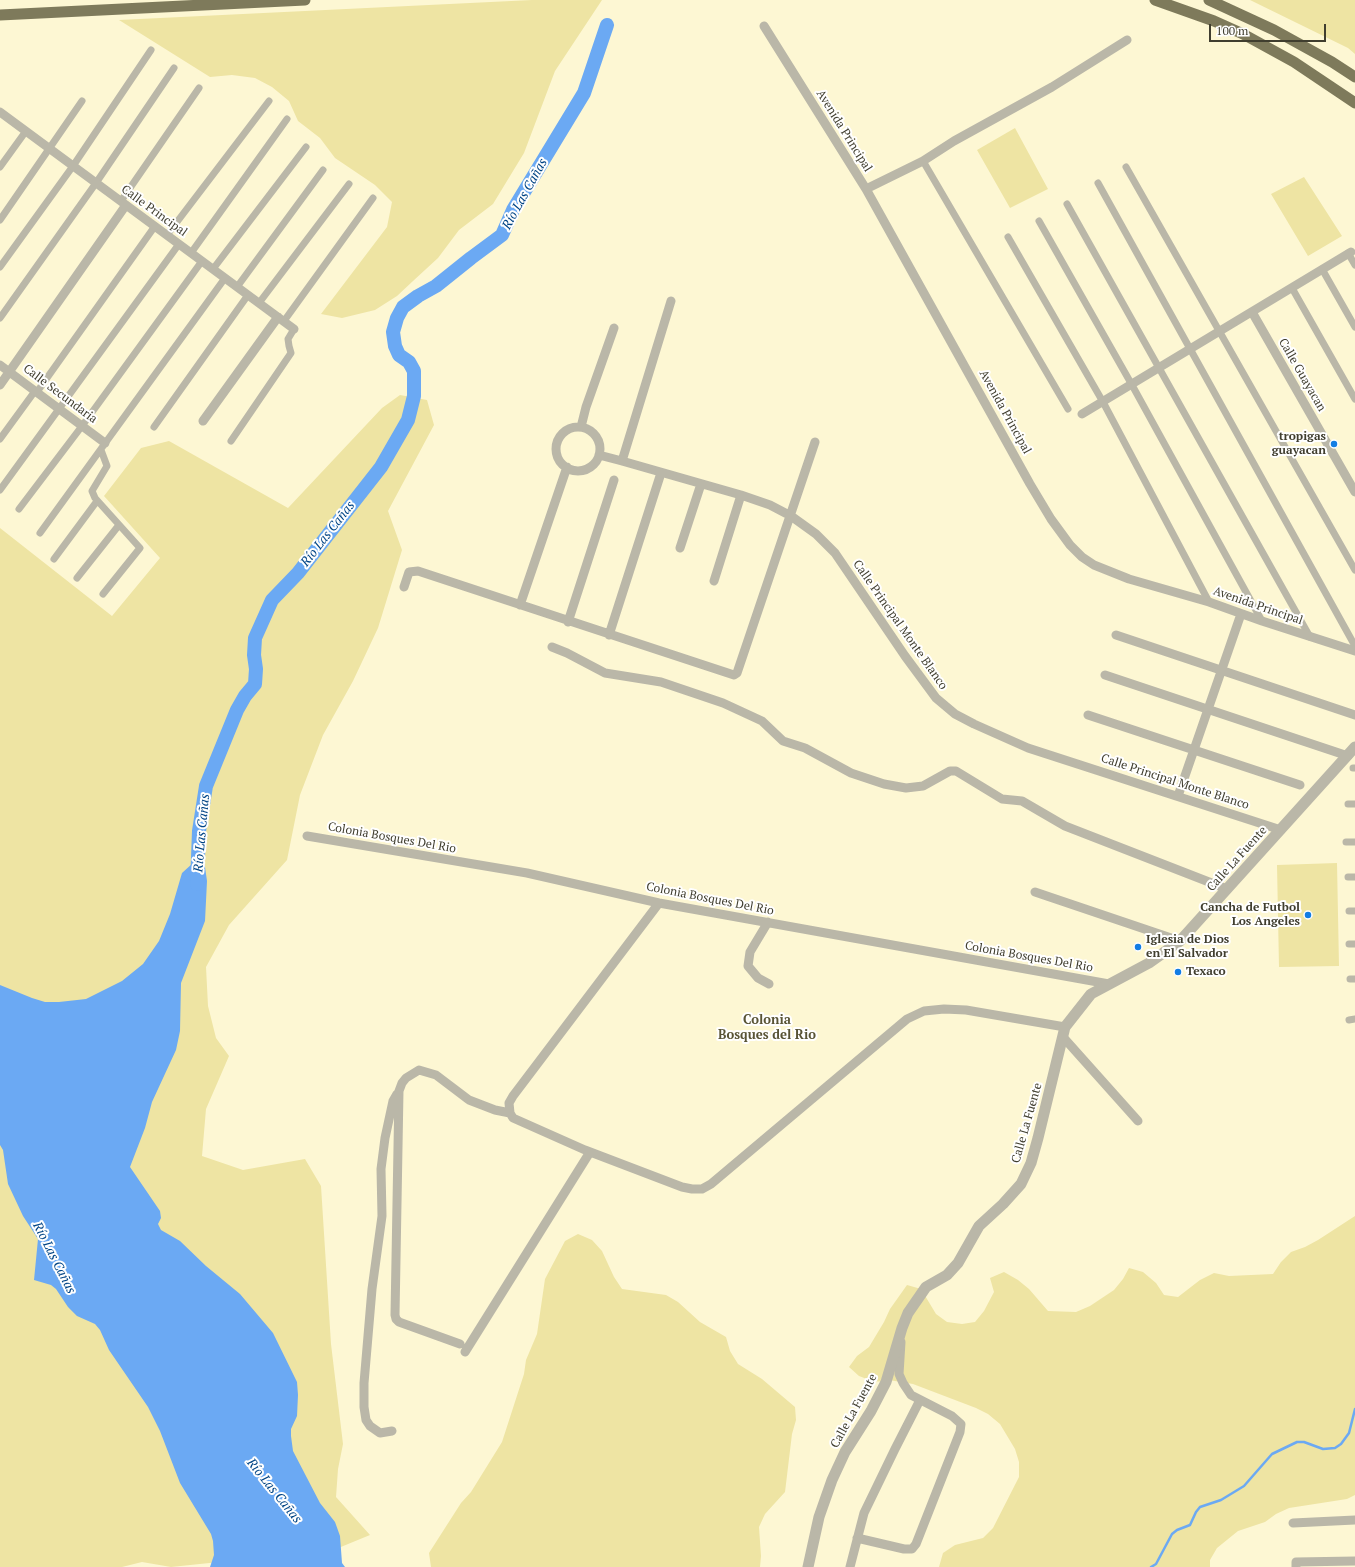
<!DOCTYPE html>
<html>
<head>
<meta charset="utf-8">
<style>
	body { margin:0 }
	#map { position:relative; width:1355px; height:1567px; overflow:hidden; background:#fdf7d3; font-family:"PT Serif",serif }
	canvas { display:block }
	.scale { position:absolute; left:1209px; top:24px; width:117px; height:18px; box-sizing:border-box; border:2px solid #403e2f; border-top:0; padding-left:5px; font-size:12px; line-height:14px; white-space:nowrap; color:#403e2f; -webkit-text-stroke:3px #fff; paint-order:stroke }
</style>
</head>
<body>
<div id="map">
<canvas width="1355" height="1567"></canvas>
<div class="scale">100 m</div>
</div>
<script>
const context = document.querySelector('canvas').getContext('2d');
context.lineJoin = 'round';
function fill(path, color) {
  context.fillStyle = color;
  context.fill(path, 'evenodd');
}
function toPath(rows) {
  const path = new Path2D();
  for (const r of rows) {
    if (r.length === 3) {
      path.moveTo(r[0] + r[2], r[1]);
      path.arc(r[0], r[1], r[2], 0, 2 * Math.PI);
      continue;
    }
    path.moveTo(r[0], r[1]);
    for (let i = 2; i < r.length; i += 2) path.lineTo(r[i], r[i + 1]);
  }
  return path;
}
function stroke(path, color, width, dash) {
  context.strokeStyle = color;
  context.lineWidth = width;
  context.lineCap = dash ? 'butt' : 'round';
  context.setLineDash(dash || []);
  context.stroke(path);
}
function label(font, color, halo, rows, align = 'center') {
  context.font = font + ' "PT Serif",serif';
  context.lineWidth = 4;
  context.setLineDash([]);
  context.textBaseline = 'middle';
  context.strokeStyle = halo;
  context.fillStyle = color;
  for (const [text, x, y, turn = 0] of rows) {
    context.save();
    context.translate(x, y);
    context.rotate((+turn || 0) * Math.PI / 180);
    context.textAlign = isNaN(turn) ? turn : align;
    if (halo) context.strokeText(text, 0, 0);
    context.fillText(text, 0, 0);
    context.restore();
  }
}
fill(toPath([
	[532,0,602,0,555,71,524,153,493,204,459,230,438,258,413,281,397,296,375,310,342,318,321,314,387,227,392,202,375,185,335,158,320,138,298,121,289,101,272,87,255,78,232,75,210,77,119,20],
	[1250,0,1355,0,1355,54,1348,48],
	[1015,128,1048,189,1010,208,977,150],
	[1304,177,1342,236,1308,256,1271,194],
	[400,395,427,400,434,425,388,511,402,550,378,628,353,681,323,735,300,795,287,860,229,925,206,967,208,1006,216,1038,229,1056,206,1109,202,1156,243,1170,305,1159,321,1186,331,1344,343,1444,338,1469,336,1497,370,1535,297,1565,219,1562,171,1567,142,1562,122,1567,0,1567,0,528,112,616,160,558,104,496,141,448,169,441,288,508,382,408],
	[1337,863,1339,966,1279,967,1277,865],
	[1355,1216,1355,1495,1347,1499,1289,1508,1276,1514,1265,1522,1238,1531,1217,1548,1210,1560,1210,1567,939,1567,943,1553,955,1545,983,1538,993,1528,1019,1477,1019,1462,1015,1449,1000,1424,988,1414,976,1408,913,1384,889,1380,886,1382,872,1381,859,1376,849,1367,857,1356,869,1347,884,1322,890,1309,907,1285,921,1289,936,1314,947,1322,962,1324,975,1322,984,1311,994,1292,990,1278,1004,1272,1018,1280,1029,1289,1048,1311,1076,1312,1090,1306,1114,1290,1123,1279,1129,1268,1143,1272,1156,1283,1164,1295,1178,1297,1200,1280,1214,1273,1229,1276,1273,1274,1281,1262,1291,1252,1305,1247,1318,1240],
	[578,1234,592,1240,602,1251,614,1277,622,1289,666,1295,678,1302,700,1322,726,1337,730,1351,738,1364,762,1379,795,1407,796,1420,792,1434,785,1492,765,1514,759,1527,761,1556,760,1567,431,1567,429,1553,461,1503,471,1492,502,1442,524,1374,526,1360,537,1334,545,1279,565,1241]
]), '#eee4a3');
fill(toPath([
	[193,863,205,867,207,881,205,921,181,983,180,1031,176,1050,152,1102,145,1128,130,1167,160,1211,161,1218,158,1224,161,1230,180,1241,206,1266,240,1294,273,1333,297,1382,298,1395,297,1416,291,1429,291,1436,293,1451,320,1503,335,1522,340,1536,342,1563,345,1567,210,1567,214,1555,213,1541,211,1534,180,1483,160,1431,148,1407,109,1350,100,1330,95,1324,77,1316,68,1307,56,1289,51,1285,34,1280,38,1239,23,1216,8,1184,3,1150,0,1145,0,985,32,998,45,1002,59,1002,86,999,122,981,143,964,159,941,170,914,182,873]
]), '#6ba9f3');
stroke(toPath([
	[1151,1567,1156,1564,1172,1534,1177,1530,1190,1525,1196,1512,1200,1507,1221,1500,1244,1486,1272,1454,1297,1442,1304,1442,1323,1449,1335,1448,1341,1444,1349,1433,1355,1409]
]), '#6ba9f3', 2.5);
stroke(toPath([
	[197,884,199,831,206,786,237,710,245,696,255,684,256,669,254,655,255,638,272,600,298,573,381,467,408,420,414,396,414,371,409,362,399,355,395,346,393,332,397,318,403,307,418,296,436,286,471,258,502,235,513,210,584,93,607,25]
]), '#6ba9f3', 14);
stroke(toPath([
	[923,161,1068,409],
	[0,167,26,131],
	[1126,167,1355,570],
	[1098,183,1355,646],
	[121,201,199,88],
	[1067,204,1310,637],
	[0,220,82,101],
	[1039,221,1132,385,1262,621],
	[167,235,269,101],
	[1008,237,1103,402,1209,602],
	[191,253,287,119],
	[1348,253,1355,265],
	[0,267,73,166,151,50],
	[213,269,306,147],
	[1322,269,1355,327],
	[237,287,323,170],
	[1292,288,1355,399],
	[259,303,349,184],
	[0,318,96,183,174,68],
	[284,321,373,198],
	[37,392,155,226],
	[154,427,248,295],
	[0,439,35,391],
	[231,441,291,353,289,346,288,339,294,329],
	[101,450,107,466,92,491,95,498,140,548,103,594],
	[0,490,179,244],
	[19,509,82,426,202,261],
	[40,533,225,278],
	[54,559,97,501],
	[77,578,119,525],
	[1353,768,1355,768],
	[1348,804,1355,804],
	[1346,842,1355,842],
	[1348,877,1355,877],
	[1349,911,1355,911],
	[1349,944,1355,944],
	[1350,979,1355,979],
	[1349,1020,1355,1019]
]), '#bab7a8', 7);
stroke(toPath([
	[764,26,866,189,1030,484,1051,519,1070,545,1082,557,1094,565,1129,579,1209,602,1262,621,1355,651],
	[0,112,294,329],
	[866,189,923,161,954,141,1052,87,1127,40],
	[1252,312,1355,492],
	[0,365,105,443],
	[0,385,126,205],
	[1082,414,1351,252],
	[203,421,278,317],
	[581,427,586,407,614,328],
	[578,449,22],
	[599,455,622,461,741,495,770,505,791,516,816,534,835,553,905,656,936,698,955,714,974,724,1028,748,1281,830],
	[622,461,671,301],
	[680,548,701,484],
	[714,581,741,495],
	[404,587,409,572,418,571,734,675,737,673,815,442],
	[520,605,567,467],
	[568,622,614,480],
	[609,635,661,473],
	[1116,635,1355,715],
	[552,647,567,653,605,673,661,682,723,703,762,721,783,741,805,748,851,773,884,784,906,788,923,786,950,771,956,771,1002,799,1022,801,1065,826,1227,889],
	[1105,675,1348,756],
	[1088,715,1300,785],
	[1178,796,1241,614],
	[307,836,527,873,659,903,1109,984],
	[1035,892,1180,941],
	[659,903,513,1096,509,1103,510,1113,513,1118,585,1150,682,1187,692,1189,702,1189,711,1184,907,1019,924,1011,944,1009,966,1010,1065,1027],
	[768,922,750,952,748,966,758,978,769,984],
	[1063,1037,1138,1121],
	[460,1344,399,1322,396,1319,395,1315,399,1091,402,1083,406,1078,419,1070,436,1075,469,1100,495,1110,510,1113],
	[465,1352,590,1152],
	[392,1431,380,1433,370,1426,366,1420,364,1407,364,1383,372,1289,382,1216,381,1169,385,1138,393,1101,397,1094],
	[1293,1523,1355,1520],
	[857,1538,904,1549,912,1549,916,1544,960,1432,961,1424,952,1416,911,1395,903,1383,899,1374,901,1342],
	[850,1567,864,1513,895,1449,920,1400],
	[1296,1567,1296,1562,1355,1561]
]), '#bab7a8', 9);
stroke(toPath([
	[808,1567,819,1517,832,1480,845,1452,871,1411,886,1382,902,1328,908,1313,926,1287,947,1275,958,1263,979,1226,1003,1204,1021,1184,1031,1163,1038,1138,1065,1027,1091,994,1149,963,1180,941,1355,747]
]), '#bab7a8', 11);
stroke(toPath([
	[1155,0,1214,21,1243,34,1294,62,1355,103],
	[1209,0,1274,30,1332,62,1355,77],
	[0,15,305,0]
]), '#7e7a5b', 11);
for (const [x, y, r, color] of [
	[1334,444,4,"#127de4"],
	[1308,915,4,"#127de4"],
	[1138,947,4,"#127de4"],
	[1178,972,4,"#127de4"]
]) {
  const dot = new Path2D();
  dot.arc(x, y, r, 0, 2 * Math.PI);
  context.fillStyle = color;
  context.fill(dot);
  stroke(dot, '#fff', 1.5);
}
label('12px', '#403e2f', '#fff', [
	["Avenida Principal",844,131,58],
	["Calle Principal",154,211,36],
	["Calle Guayacan",1302,375,60],
	["Calle Secundaria",60,394,37],
	["Avenida Principal",1005,412,61],
	["Avenida Principal",1258,606,19],
	["Calle Principal Monte Blanco",900,625,55],
	["Calle Principal Monte Blanco",1175,782,18],
	["Colonia Bosques Del Rio",392,838,10],
	["Calle La Fuente",1237,859,-48],
	["Colonia Bosques Del Rio",710,899,11],
	["Colonia Bosques Del Rio",1029,957,10],
	["Calle La Fuente",1027,1123,-74],
	["Calle La Fuente",854,1411,-61]
]);
label('bold 12px', '#403e2f', '#fff', [
	["tropigas",1326,437],
	["guayacan",1326,451],
	["Cancha de Futbol",1300,908],
	["Los Angeles",1300,922],
	["Iglesia de Dios",1146,940,"left"],
	["en El Salvador",1146,954,"left"],
	["Texaco",1186,972,"left"]
], 'right');
label('italic 13px', '#004485', '#fff', [
	["Río Las Cañas",525,194,-61],
	["Río Las Cañas",328,534,-52],
	["Río Las Cañas",202,833,-85],
	["Río Las Cañas",54,1258,63],
	["Río Las Cañas",274,1491,51]
]);
label('bold 13px', '#595435', '#fff', [
	["Colonia",767,1020],
	["Bosques del Rio",767,1035]
]);
</script>
</body>
</html>
